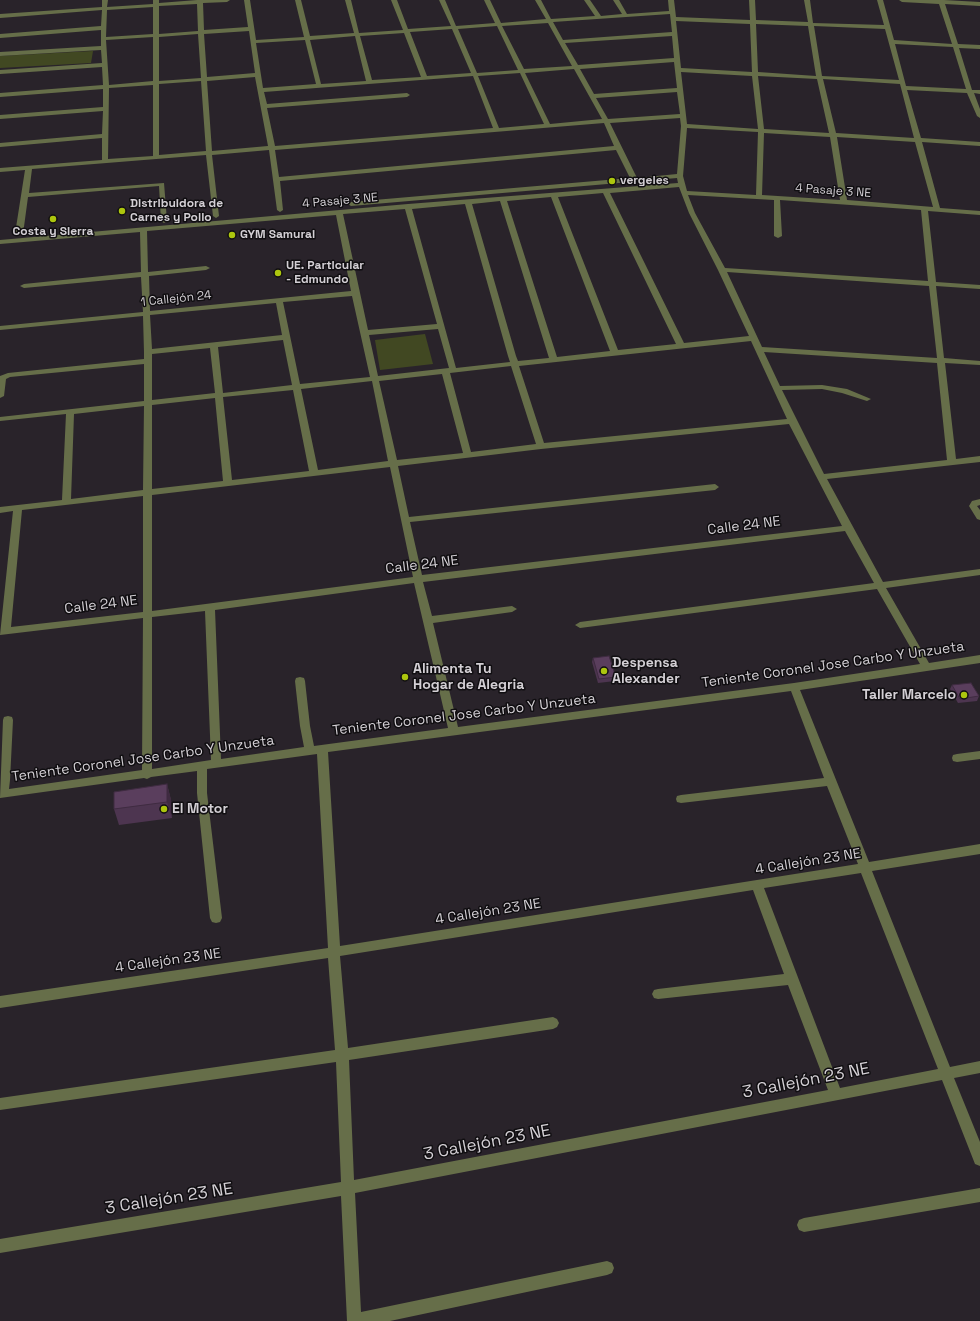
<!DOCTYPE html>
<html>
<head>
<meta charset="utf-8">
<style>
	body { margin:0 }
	canvas { display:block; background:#29232a }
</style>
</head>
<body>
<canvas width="980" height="1321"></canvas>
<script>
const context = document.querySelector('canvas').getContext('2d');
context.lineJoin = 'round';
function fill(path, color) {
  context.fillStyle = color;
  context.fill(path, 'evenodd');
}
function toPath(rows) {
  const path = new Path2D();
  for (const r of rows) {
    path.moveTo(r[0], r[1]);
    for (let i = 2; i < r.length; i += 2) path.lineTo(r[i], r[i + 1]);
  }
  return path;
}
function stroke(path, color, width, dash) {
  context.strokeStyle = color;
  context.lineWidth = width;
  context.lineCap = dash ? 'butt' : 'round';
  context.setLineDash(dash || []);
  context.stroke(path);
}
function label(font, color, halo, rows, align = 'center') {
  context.font = font + ' "Space Grotesk",sans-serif';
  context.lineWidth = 3;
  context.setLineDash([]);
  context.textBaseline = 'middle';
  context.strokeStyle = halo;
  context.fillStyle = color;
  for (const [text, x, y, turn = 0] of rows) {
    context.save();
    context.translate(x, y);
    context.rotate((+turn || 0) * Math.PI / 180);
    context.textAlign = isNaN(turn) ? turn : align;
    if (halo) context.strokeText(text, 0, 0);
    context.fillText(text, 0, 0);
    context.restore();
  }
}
fill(toPath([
	[93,51,91,63,0,68,0,56],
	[425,334,433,364,380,370,375,340]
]), '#414822');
fill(toPath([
	[102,0,108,0,107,7,153,4,153,0,159,0,159,3,197,0,230,0,227,2,203,3,204,30,248,27,244,0,250,0,256,40,304,37,295,0,301,0,310,36,354,33,345,0,351,0,359,33,403,30,391,0,397,0,408,29,451,26,439,0,445,0,456,26,495,23,484,0,490,0,501,23,546,19,535,0,541,0,551,19,595,16,584,0,590,0,601,16,622,14,613,0,619,0,627,14,669,11,668,0,674,0,676,17,750,20,749,0,755,0,756,20,808,22,804,0,810,0,813,23,884,25,877,0,883,0,894,40,952,44,939,4,902,2,899,0,944,0,980,2,980,6,945,4,958,44,980,45,980,49,959,48,972,90,980,90,980,94,974,93,980,109,980,118,977,116,967,93,907,90,921,138,980,142,980,146,922,142,940,208,980,211,980,215,928,211,936,282,980,285,980,289,936,286,944,358,980,361,980,365,945,363,956,459,980,456,980,462,827,479,883,582,980,569,980,575,886,588,929,663,980,655,980,663,800,690,869,862,980,844,980,854,872,871,950,1067,980,1061,980,1073,954,1078,980,1142,980,1166,975,1164,942,1080,355,1193,361,1312,607,1261,612,1263,614,1268,612,1273,607,1275,390,1321,347,1321,341,1196,0,1253,0,1239,341,1182,336,1062,0,1110,0,1098,335,1050,328,958,0,1008,0,996,328,948,317,754,207,769,207,793,222,918,220,922,216,923,212,922,210,918,197,793,197,771,151,777,147,779,144,778,0,798,3,720,4,717,8,716,12,717,13,720,10,780,9,789,142,770,143,618,0,635,13,511,0,513,0,507,62,500,66,414,0,421,0,417,144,401,144,364,10,377,6,379,4,396,0,398,0,376,8,373,144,359,144,352,143,316,0,330,0,326,143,312,141,277,24,288,20,286,24,284,141,272,140,232,0,244,0,240,408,204,678,183,677,178,351,206,348,204,351,202,630,178,616,150,280,181,283,210,280,212,277,210,269,150,212,155,219,216,216,218,213,216,206,155,32,169,29,193,164,183,167,221,164,223,161,221,159,186,28,197,23,234,17,235,15,234,25,170,0,172,0,168,102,160,102,138,0,147,0,143,102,134,103,111,0,119,0,115,103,107,103,89,0,97,0,93,103,85,102,67,0,74,0,70,102,63,101,50,0,56,0,52,101,46,101,30,0,38,0,34,101,26,102,10,0,18,0,14,102,7,102,0],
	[197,4,198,31,159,34,159,6,197,4],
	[153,7,153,34,106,37,107,10,153,7],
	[670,14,672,32,563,40,553,22,670,14],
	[676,21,750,24,752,72,681,68,676,21],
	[548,23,572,66,524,69,502,26,548,23],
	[756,24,808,26,816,76,758,72,756,24],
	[497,26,518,70,477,73,458,29,497,26],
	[814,26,885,29,899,80,822,76,814,26],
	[452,29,471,73,427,76,410,32,452,29],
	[249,31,255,73,207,77,204,34,249,31],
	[404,33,421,77,372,80,360,36,404,33],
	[198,34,201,78,159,81,159,37,198,34],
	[355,36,366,81,321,84,310,40,355,36],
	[672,36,674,58,578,65,565,43,672,36],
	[153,37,153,81,109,85,106,40,153,37],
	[305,40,316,84,263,88,256,43,305,40],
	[895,44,953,47,966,89,906,86,895,44],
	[674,62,677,88,594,94,580,69,674,62],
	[574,69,602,119,550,124,525,73,574,69],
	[681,72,752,76,758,129,687,124,681,72],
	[520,73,544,124,499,128,478,76,520,73],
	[473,76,493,128,275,146,267,108,407,97,410,95,407,93,267,104,264,92,473,76],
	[758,76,817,79,829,133,764,129,758,76],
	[255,77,268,146,212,151,207,81,255,77],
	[823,79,900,84,914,138,836,133,823,79],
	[201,81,206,151,159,155,159,84,201,81],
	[153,85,153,156,108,159,109,88,153,85],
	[677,92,680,114,608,119,596,98,677,92],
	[680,118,681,126,677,174,637,178,610,123,680,118],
	[604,123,614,146,279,177,275,150,604,123],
	[687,128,758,132,756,195,687,191,683,176,687,128],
	[764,133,830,137,840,200,762,195,764,133],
	[837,137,915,142,933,207,847,200,837,137],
	[679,187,689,213,718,270,749,336,684,343,610,193,679,187],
	[603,193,676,344,618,350,558,197,603,193],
	[688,195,774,200,774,236,778,238,782,236,780,200,921,210,928,281,725,268,695,213,688,195],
	[551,197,610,351,557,357,507,201,551,197],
	[500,201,549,358,518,361,516,356,472,204,500,201],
	[465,204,508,356,510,362,456,368,412,209,465,204],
	[405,209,437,324,368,330,343,214,405,209],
	[336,215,351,291,150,311,149,276,206,270,210,268,206,266,148,272,147,231,336,215],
	[727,272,929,286,937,358,762,347,727,272],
	[352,296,370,377,300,384,283,302,352,296],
	[276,303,282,335,152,349,150,315,276,303],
	[438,329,449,368,378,376,369,335,438,329],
	[283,340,292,385,223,393,218,347,283,340],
	[751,341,787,419,544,443,519,366,751,341],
	[210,348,215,393,152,400,152,354,210,348],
	[764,352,937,363,947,460,824,474,782,390,822,389,842,393,867,401,871,399,847,389,822,385,780,386,764,352],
	[511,366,536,444,471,452,450,373,511,366],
	[442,374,463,453,397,460,379,381,442,374],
	[372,381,388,461,318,470,301,389,372,381],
	[293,390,309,471,232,480,223,397,293,390],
	[215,398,223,481,152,489,152,405,215,398],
	[144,406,143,490,71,499,74,414,144,406],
	[789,424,842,526,422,575,410,522,715,490,719,487,715,484,409,517,398,466,541,449,789,424],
	[390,467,413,577,152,611,152,495,390,467],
	[143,496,143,612,11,627,22,510,143,496],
	[845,531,874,583,580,622,575,625,580,628,877,589,920,664,794,683,458,727,433,623,512,612,517,609,512,606,432,616,423,582,845,531],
	[414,583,448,728,314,746,310,726,305,681,304,678,300,677,296,678,295,681,300,726,304,747,221,759,215,610,414,583],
	[205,611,211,760,152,769,152,617,205,611],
	[791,691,824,778,681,795,677,796,676,799,677,802,681,803,827,786,858,864,340,946,328,752,791,691],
	[861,873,938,1069,840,1088,764,888,861,873],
	[753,890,784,974,658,989,654,990,652,994,654,998,658,999,788,985,828,1090,354,1180,349,1060,553,1029,557,1027,559,1023,557,1019,553,1017,348,1048,340,956,753,890],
	[980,499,980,505,977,506,980,510,980,520,977,519,969,506,972,501,980,499],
	[980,751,980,759,957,762,953,761,952,758,953,755,957,754,980,751],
	[980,1188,980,1202,804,1232,799,1230,797,1225,799,1220,804,1218,980,1188]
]), '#666e49');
fill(toPath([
	[593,658,616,677,615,681,598,683,592,662],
	[952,685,979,696,977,701,958,703,950,689],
	[167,784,171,800,172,818,119,825,114,809]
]), '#4d3550');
fill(toPath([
	[167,784,171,800,172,818,167,802]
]), '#3f2b41');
const building = toPath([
	[609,656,616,677,599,679,593,658,609,656],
	[971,683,979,696,960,699,952,685,971,683],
	[167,784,167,802,114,809,114,792,167,784]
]);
fill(building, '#5a3e5d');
stroke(building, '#3f2b41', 1);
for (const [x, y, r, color] of [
	[612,181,4,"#adc60e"],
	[122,211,4,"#adc60e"],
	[53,219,4,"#adc60e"],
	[232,235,4,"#adc60e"],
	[278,273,4,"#adc60e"],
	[604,671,4,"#adc60e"],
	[405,677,4,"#adc60e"],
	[964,695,4,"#adc60e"],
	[164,809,4,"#adc60e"]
]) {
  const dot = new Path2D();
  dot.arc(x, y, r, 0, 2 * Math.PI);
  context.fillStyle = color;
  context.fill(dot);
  stroke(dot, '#100e11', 1.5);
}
label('bold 12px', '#d3cfd4', '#100e11', [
	["vergeles",620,181],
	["Distribuidora de",130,204],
	["Carnes y Pollo",130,218],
	["Costa y Sierra",53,232,"center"],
	["GYM Samurai",240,235],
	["UE. Particular",286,266],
	["- Edmundo",286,280]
], 'left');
label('12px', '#d3cfd4', '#100e11', [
	["4 Pasaje 3 NE",833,191,4],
	["4 Pasaje 3 NE",340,201,-5],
	["1 Callejón 24",176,299,-6]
]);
label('14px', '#d3cfd4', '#100e11', [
	["Calle 24 NE",744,526,-7],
	["Calle 24 NE",422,565,-7],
	["Calle 24 NE",101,605,-7],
	["Teniente Coronel Jose Carbo Y Unzueta",833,665,-8],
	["Teniente Coronel Jose Carbo Y Unzueta",464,715,-7],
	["Teniente Coronel Jose Carbo Y Unzueta",143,759,-8],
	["4 Callejón 23 NE",808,862,-9],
	["4 Callejón 23 NE",488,912,-9],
	["4 Callejón 23 NE",168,961,-8]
]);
label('bold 14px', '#d3cfd4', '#100e11', [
	["Despensa",612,663],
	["Alexander",612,679],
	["Alimenta Tu",413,669],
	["Hogar de Alegria",413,685],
	["Taller Marcelo",956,695,"right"],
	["El Motor",172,809]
], 'left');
label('17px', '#d3cfd4', '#100e11', [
	["3 Callejón 23 NE",806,1081,-11],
	["3 Callejón 23 NE",487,1143,-11],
	["3 Callejón 23 NE",169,1199,-9]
]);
</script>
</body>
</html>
